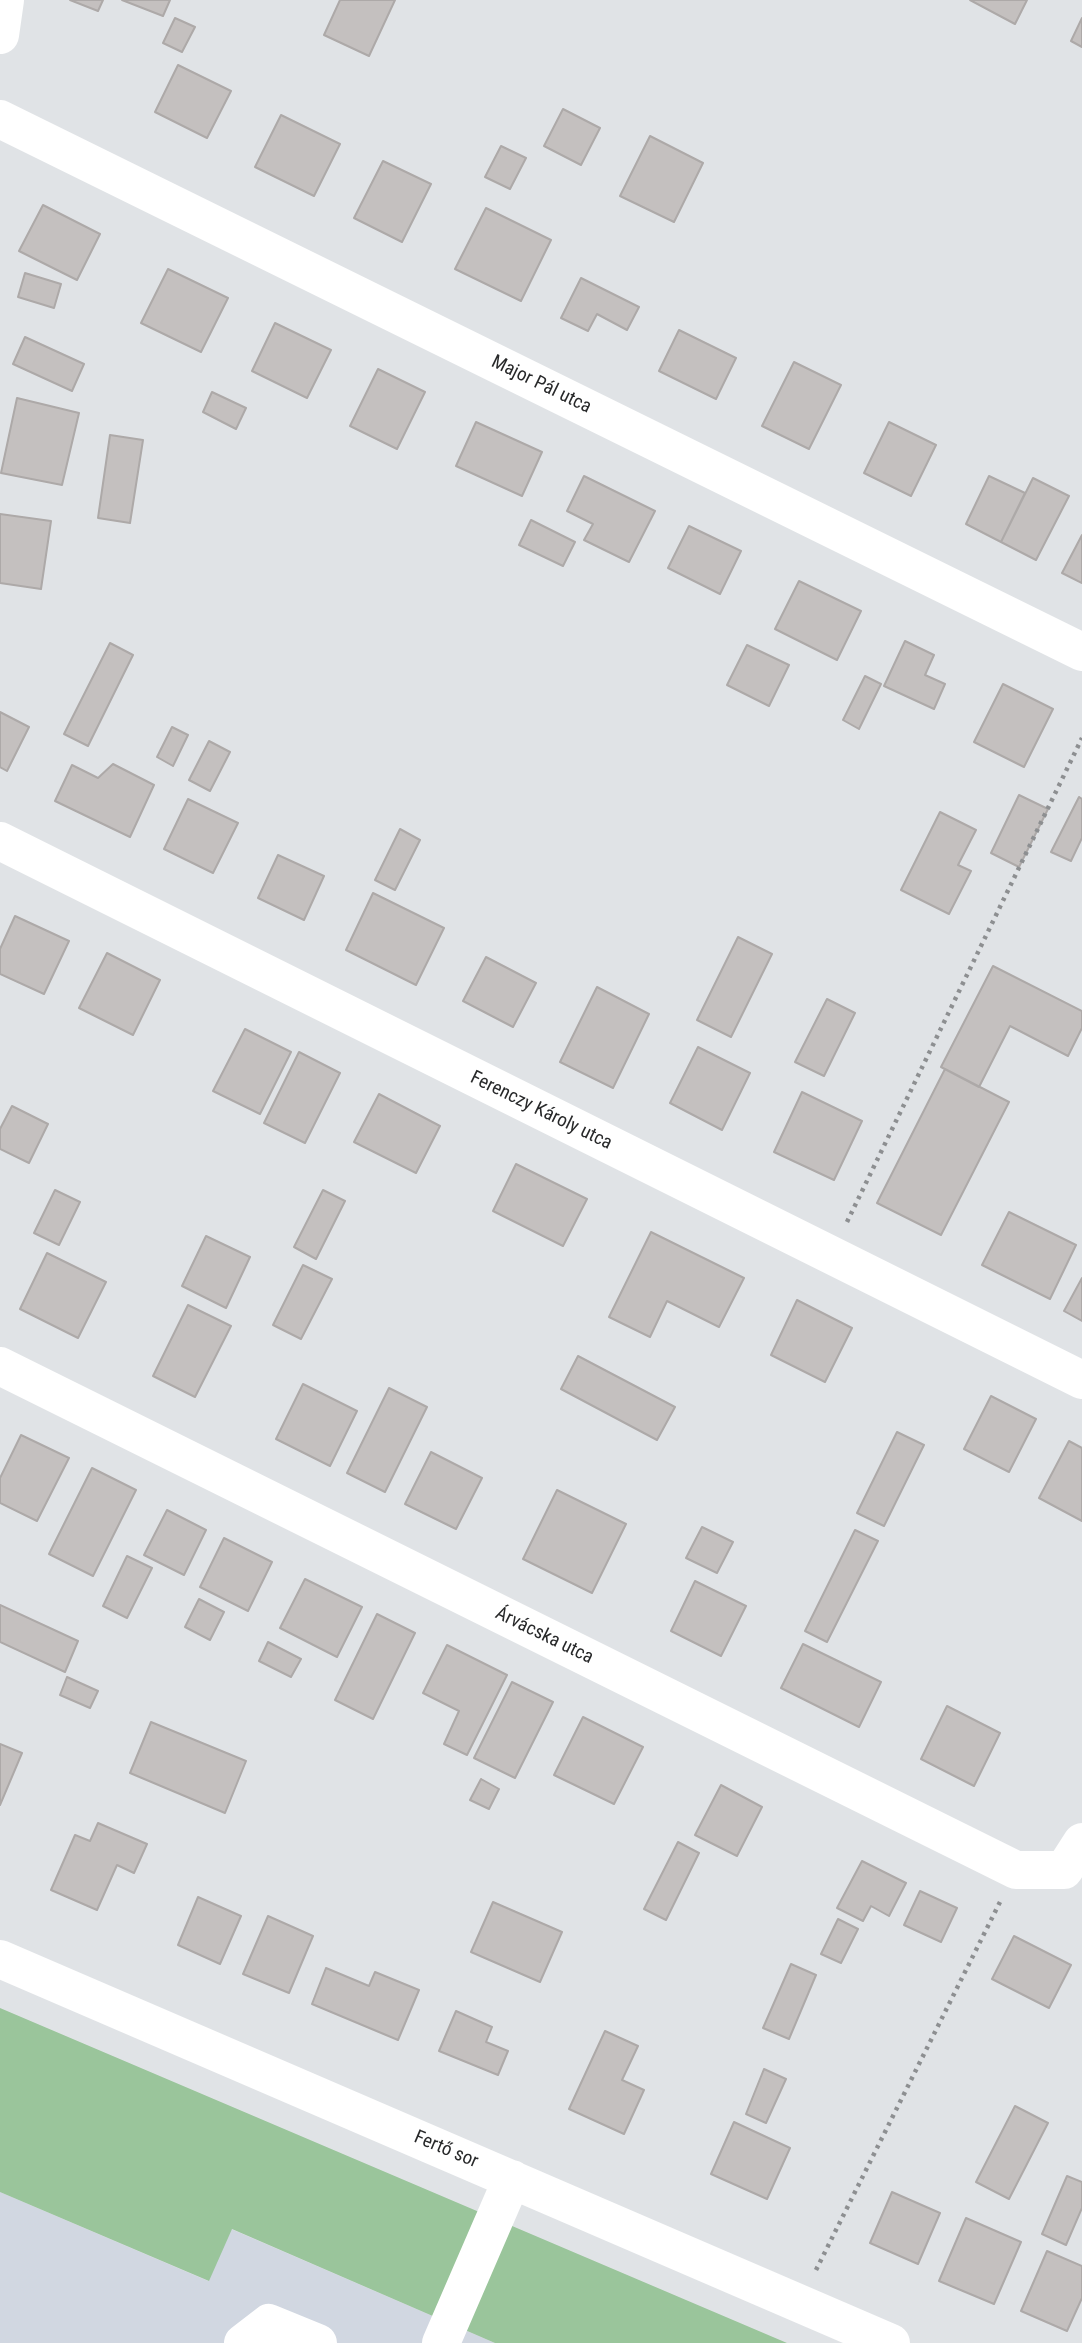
<!DOCTYPE html>
<html>
<head>
<meta charset="utf-8">
<style>
	body { margin:0 }
	canvas { display:block; background:#e0e3e6 }
</style>
</head>
<body>
<canvas width="1082" height="2343"></canvas>
<script>
const context = document.querySelector('canvas').getContext('2d');
context.lineJoin = 'round';
function fill(path, color) {
  context.fillStyle = color;
  context.fill(path, 'evenodd');
}
function toPath(rows) {
  const path = new Path2D();
  for (const r of rows) {
    path.moveTo(r[0], r[1]);
    for (let i = 2; i < r.length; i += 2) path.lineTo(r[i], r[i + 1]);
  }
  return path;
}
function stroke(path, color, width, dash) {
  context.strokeStyle = color;
  context.lineWidth = width;
  context.lineCap = dash ? 'butt' : 'round';
  context.setLineDash(dash || []);
  context.stroke(path);
}
function label(font, color, halo, rows, align = 'center') {
  context.font = font + ' "Roboto Condensed",sans-serif';
  context.lineWidth = 7;
  context.setLineDash([]);
  context.textBaseline = 'middle';
  context.strokeStyle = halo;
  context.fillStyle = color;
  for (const [text, x, y, turn = 0] of rows) {
    context.save();
    context.translate(x, y);
    context.rotate((+turn || 0) * Math.PI / 180);
    context.textAlign = isNaN(turn) ? turn : align;
    if (halo) context.strokeText(text, 0, 0);
    context.fillText(text, 0, 0);
    context.restore();
  }
}
fill(toPath([
	[0,2192,208,2281,231,2229,495,2343,0,2343]
]), '#d1d7e1');
fill(toPath([
	[0,2008,787,2343,495,2343,232,2229,209,2281,0,2192]
]), '#9ac59b');
const building = toPath([
	[70,0,103,0,98,11,70,0],
	[122,0,170,0,163,16,122,0],
	[340,0,395,0,369,56,324,35,340,0],
	[970,0,1027,0,1015,24,970,0],
	[175,18,195,27,182,52,163,43,175,18],
	[1082,18,1082,47,1071,41,1082,18],
	[178,65,231,91,207,138,155,112,178,65],
	[563,109,600,128,581,165,544,146,563,109],
	[281,115,340,144,314,196,255,167,281,115],
	[650,136,703,163,674,222,620,196,650,136],
	[501,146,526,158,510,189,485,177,501,146],
	[383,161,431,184,402,242,354,218,383,161],
	[43,205,100,234,77,280,19,251,43,205],
	[486,208,551,240,521,301,455,269,486,208],
	[168,269,228,298,201,352,141,323,168,269],
	[25,273,61,284,54,308,18,297,25,273],
	[581,278,639,307,627,330,597,314,588,331,561,318,581,278],
	[275,323,331,350,307,398,252,371,275,323],
	[679,330,736,358,716,399,659,371,679,330],
	[25,337,84,364,72,391,13,364,25,337],
	[794,362,841,385,809,449,762,426,794,362],
	[378,369,425,392,397,449,350,426,378,369],
	[212,392,246,408,236,429,203,412,212,392],
	[17,398,79,413,62,485,1,473,17,398],
	[476,422,542,452,522,496,456,466,476,422],
	[889,422,936,445,911,496,864,473,889,422],
	[110,435,143,440,130,523,98,518,110,435],
	[584,476,655,511,629,562,584,540,593,524,567,511,584,476],
	[989,476,1025,493,1001,542,966,524,989,476],
	[1033,478,1069,496,1036,560,1001,542,1033,478],
	[0,514,51,521,41,589,0,583,0,514],
	[531,520,575,542,563,566,519,545,531,520],
	[689,526,741,551,720,594,668,568,689,526],
	[1082,535,1082,583,1062,573,1082,535],
	[799,581,861,611,837,660,775,629,799,581],
	[905,641,934,655,925,675,945,684,934,709,884,686,905,641],
	[110,643,133,655,88,746,64,734,110,643],
	[747,645,789,665,769,706,727,685,747,645],
	[865,676,881,684,859,729,843,720,865,676],
	[1003,684,1053,709,1024,767,974,742,1003,684],
	[0,712,29,727,7,771,0,767,0,712],
	[172,727,188,735,173,766,157,757,172,727],
	[209,741,230,752,210,791,189,780,209,741],
	[113,764,154,785,130,837,55,801,72,765,98,778,113,764],
	[1019,795,1048,809,1019,867,991,853,1019,795],
	[1079,797,1082,799,1082,838,1071,861,1051,852,1079,797],
	[188,799,238,823,213,873,164,849,188,799],
	[940,812,976,830,958,865,971,871,949,914,901,890,940,812],
	[400,829,420,840,395,890,375,880,400,829],
	[278,855,324,876,304,920,258,898,278,855],
	[373,893,444,928,416,985,346,950,373,893],
	[15,916,69,941,44,994,0,974,0,949,15,916],
	[738,937,772,954,731,1037,697,1020,738,937],
	[107,953,160,980,133,1035,79,1008,107,953],
	[486,957,536,983,513,1027,463,1001,486,957],
	[993,966,1082,1011,1082,1028,1068,1056,1010,1026,979,1087,941,1067,993,966],
	[597,987,649,1014,613,1088,560,1062,597,987],
	[827,999,855,1013,824,1076,795,1062,827,999],
	[245,1029,291,1052,260,1114,213,1091,245,1029],
	[698,1047,750,1073,722,1130,670,1103,698,1047],
	[299,1052,340,1073,305,1143,264,1123,299,1052],
	[945,1069,1009,1102,941,1235,877,1203,945,1069],
	[802,1092,862,1121,834,1180,774,1152,802,1092],
	[379,1094,440,1126,416,1173,354,1142,379,1094],
	[12,1106,48,1124,29,1163,0,1149,0,1129,12,1106],
	[516,1164,587,1199,563,1246,493,1211,516,1164],
	[55,1190,80,1202,59,1245,34,1233,55,1190],
	[323,1190,345,1201,316,1259,294,1247,323,1190],
	[1009,1212,1076,1245,1050,1299,982,1265,1009,1212],
	[651,1232,744,1278,719,1327,667,1301,650,1337,609,1317,651,1232],
	[206,1236,250,1257,226,1308,182,1286,206,1236],
	[47,1253,106,1282,78,1338,20,1309,47,1253],
	[303,1265,332,1279,301,1339,273,1325,303,1265],
	[1082,1278,1082,1321,1064,1311,1082,1278],
	[797,1300,852,1328,825,1382,771,1355,797,1300],
	[188,1305,231,1326,195,1397,153,1376,188,1305],
	[578,1356,675,1407,657,1440,561,1389,578,1356],
	[303,1384,357,1411,330,1466,276,1439,303,1384],
	[389,1388,427,1407,385,1492,347,1473,389,1388],
	[991,1396,1036,1419,1009,1472,964,1449,991,1396],
	[897,1432,924,1445,884,1526,857,1513,897,1432],
	[21,1435,69,1458,37,1521,0,1503,0,1478,21,1435],
	[1069,1441,1082,1448,1082,1521,1039,1498,1069,1441],
	[431,1452,482,1478,456,1529,405,1504,431,1452],
	[92,1468,136,1490,93,1576,49,1554,92,1468],
	[557,1490,626,1524,592,1593,523,1559,557,1490],
	[167,1510,206,1530,184,1575,144,1555,167,1510],
	[702,1527,733,1542,717,1573,686,1558,702,1527],
	[855,1530,878,1541,827,1642,805,1631,855,1530],
	[224,1538,272,1562,248,1611,200,1587,224,1538],
	[127,1556,152,1568,127,1618,103,1606,127,1556],
	[305,1579,362,1607,337,1657,280,1628,305,1579],
	[695,1581,746,1606,721,1656,671,1631,695,1581],
	[199,1599,224,1612,210,1640,185,1627,199,1599],
	[0,1605,78,1641,65,1672,0,1642,0,1605],
	[377,1614,415,1633,373,1719,335,1700,377,1614],
	[268,1642,301,1659,291,1677,259,1661,268,1642],
	[803,1644,881,1682,859,1727,781,1688,803,1644],
	[447,1645,507,1675,467,1755,444,1744,459,1711,423,1693,447,1645],
	[67,1677,98,1691,90,1708,60,1695,67,1677],
	[512,1682,553,1702,515,1778,474,1758,512,1682],
	[947,1706,1000,1733,974,1786,921,1759,947,1706],
	[583,1717,643,1747,614,1804,554,1775,583,1717],
	[151,1722,246,1761,225,1813,130,1773,151,1722],
	[0,1744,22,1753,0,1805,0,1744],
	[481,1779,499,1789,489,1809,470,1800,481,1779],
	[721,1785,762,1807,737,1856,695,1835,721,1785],
	[98,1823,147,1844,134,1873,117,1865,97,1910,51,1890,75,1835,90,1841,98,1823],
	[678,1842,699,1853,666,1920,644,1909,678,1842],
	[862,1861,906,1883,889,1916,871,1906,863,1921,837,1908,862,1861],
	[920,1891,957,1908,941,1942,904,1925,920,1891],
	[198,1897,241,1916,220,1964,178,1945,198,1897],
	[493,1902,562,1932,540,1982,471,1952,493,1902],
	[268,1916,313,1936,289,1993,243,1974,268,1916],
	[838,1919,858,1929,841,1963,821,1954,838,1919],
	[1014,1936,1071,1965,1049,2008,992,1979,1014,1936],
	[791,1964,816,1975,789,2039,763,2028,791,1964],
	[326,1968,369,1986,375,1972,419,1990,398,2040,312,2004,326,1968],
	[456,2011,492,2027,486,2042,508,2051,498,2075,439,2051,456,2011],
	[605,2031,638,2046,622,2080,644,2090,624,2134,569,2109,605,2031],
	[764,2069,786,2079,766,2123,746,2114,764,2069],
	[1015,2106,1048,2123,1009,2199,976,2182,1015,2106],
	[734,2122,790,2148,767,2199,711,2174,734,2122],
	[1067,2176,1082,2182,1082,2208,1066,2245,1042,2234,1067,2176],
	[892,2192,940,2213,918,2264,870,2243,892,2192],
	[966,2218,1021,2242,994,2304,939,2281,966,2218],
	[1047,2251,1082,2266,1082,2298,1067,2331,1021,2311,1047,2251]
]);
fill(building, '#c4c0bf');
stroke(building, '#ada9a8', 2);
stroke(toPath([
	[847,1222,1082,738],
	[816,2270,1000,1902]
]), '#8d8f91', 4.5, [3.5, 5]);
stroke(toPath([
	[0,35,5,0],
	[0,119,1082,652],
	[0,841,1082,1380],
	[0,1366,1016,1870,1064,1870,1082,1842],
	[0,1959,891,2343],
	[243,2343,269,2323,318,2343],
	[441,2343,512,2179]
]), '#fff', 38);
label('19px', '#28292a', '#fff', [
	["Major Pál utca",541,385,26],
	["Ferenczy Károly utca",541,1111,26],
	["Árvácska utca",544,1636,26],
	["Fertő sor",446,2150,23]
]);
</script>
</body>
</html>
